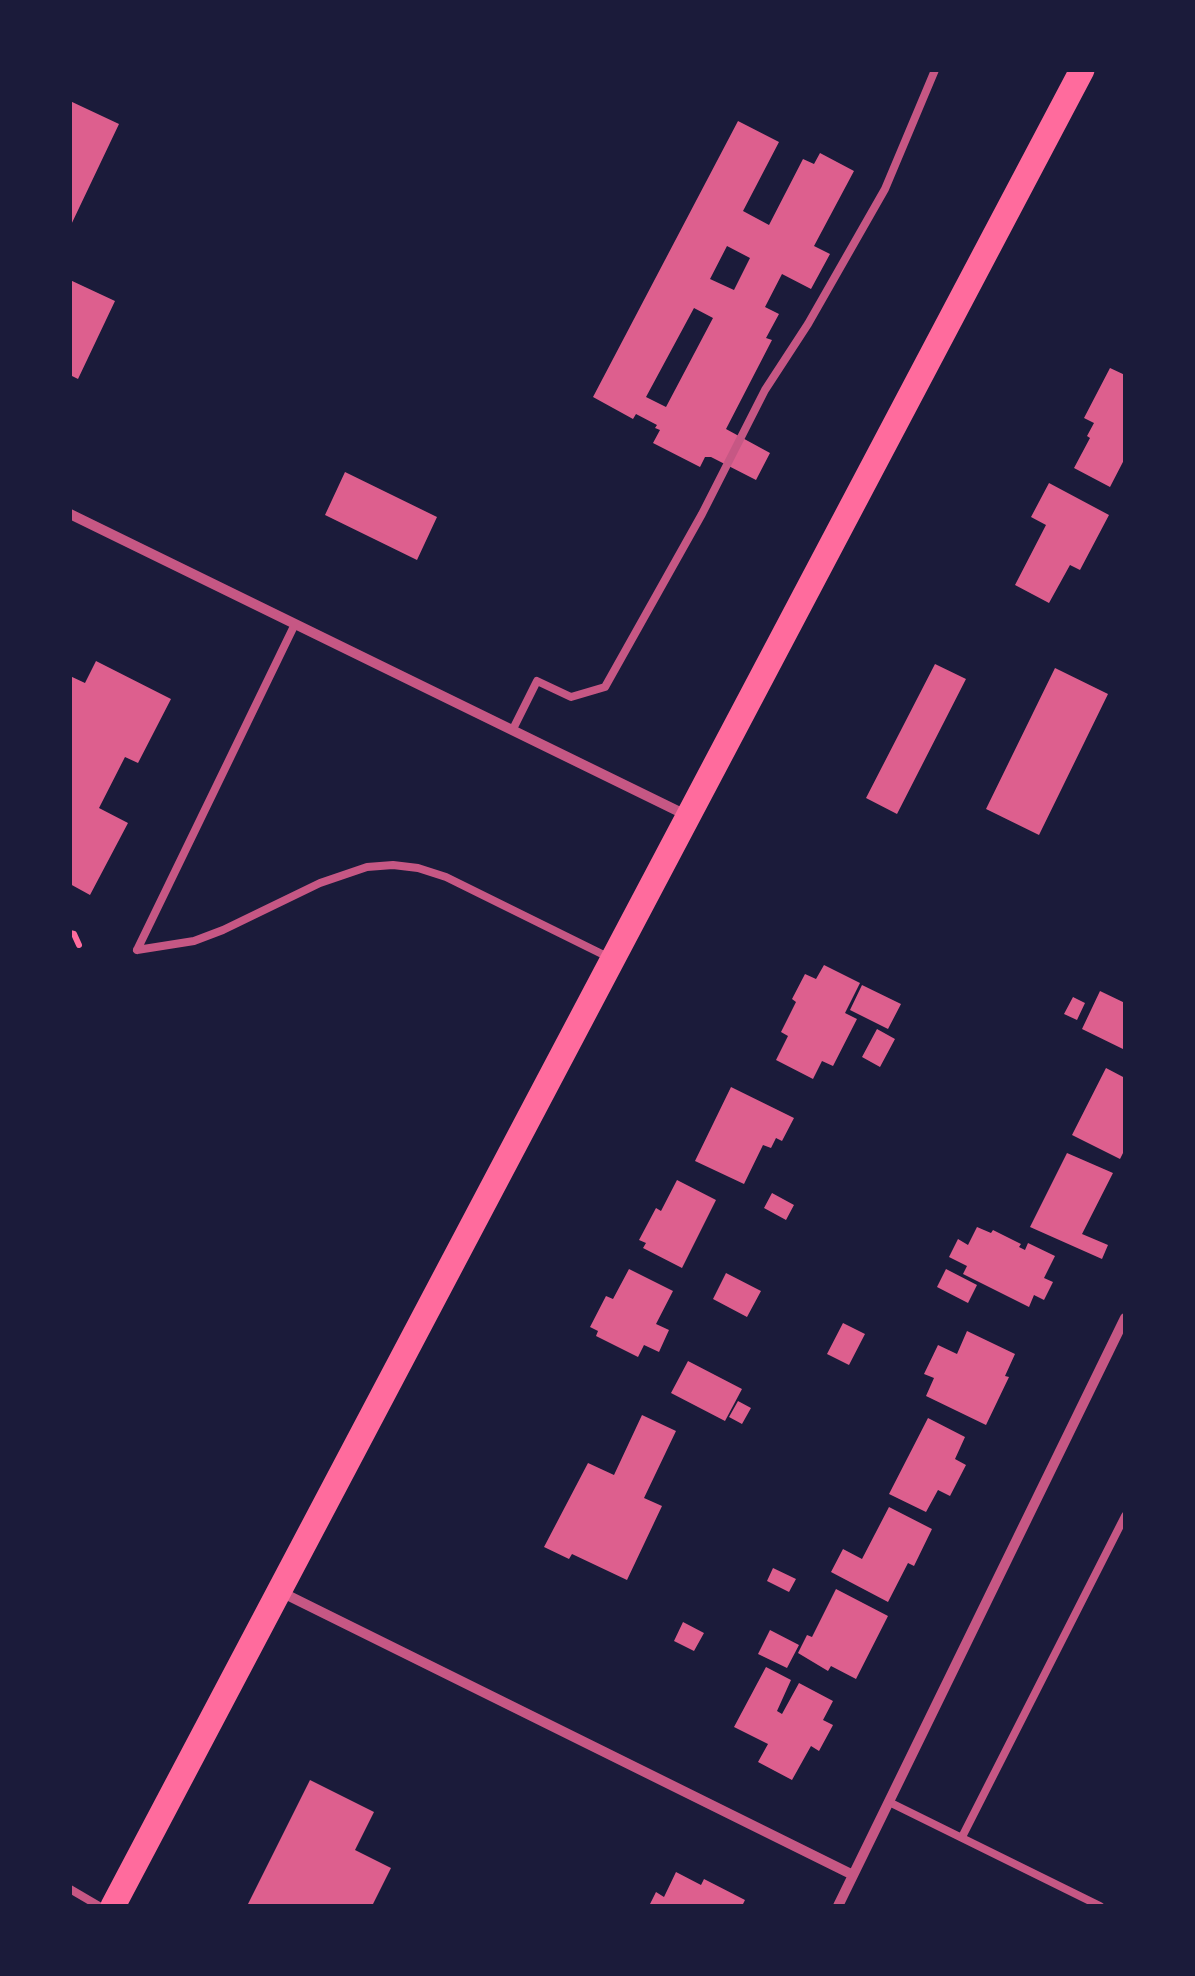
<!DOCTYPE html>
<html>
<head>
<meta charset="utf-8">
<style>
	body { margin:0 }
	#map { position:relative; width:1195px; height:1976px; overflow:hidden; background:#1b1b3a; font-family:Raleway,sans-serif }
	canvas { display:block }
	.frame { position:absolute; inset:0; border:72px solid #1b1b3a; pointer-events:none }
</style>
</head>
<body>
<div id="map">
<canvas width="1195" height="1976"></canvas>
<div class="frame"></div>
</div>
<script>
const context = document.querySelector('canvas').getContext('2d');
context.lineJoin = 'round';
function fill(path, color) {
  context.fillStyle = color;
  context.fill(path, 'evenodd');
}
function toPath(rows) {
  const path = new Path2D();
  for (const r of rows) {
    path.moveTo(r[0], r[1]);
    for (let i = 2; i < r.length; i += 2) path.lineTo(r[i], r[i + 1]);
  }
  return path;
}
function stroke(path, color, width, dash) {
  context.strokeStyle = color;
  context.lineWidth = width;
  context.lineCap = dash ? 'butt' : 'round';
  context.setLineDash(dash || []);
  context.stroke(path);
}
fill(toPath([
	[70,101,119,124,70,227],
	[738,121,779,142,743,211,769,225,803,159,814,164,820,153,854,171,814,246,830,254,811,289,782,274,765,307,779,314,766,338,772,340,726,429,770,453,756,480,711,457,705,457,700,467,653,443,660,430,655,428,657,425,636,414,633,419,593,397],
	[727,246,750,258,734,290,710,279],
	[694,308,713,318,666,407,646,397],
	[70,280,115,301,78,379,70,375],
	[1110,368,1125,375,1125,458,1110,487,1074,468,1090,438,1087,436,1094,423,1084,418],
	[345,472,437,517,417,560,325,515],
	[1049,483,1109,515,1080,570,1070,565,1049,603,1015,585,1046,525,1031,517],
	[96,661,171,699,138,763,125,757,99,808,128,823,90,895,70,884,70,676,85,683],
	[935,664,966,679,897,814,866,798],
	[1055,668,1108,694,1039,835,986,809],
	[824,965,860,983,845,1013,857,1019,833,1066,822,1061,813,1079,776,1060,788,1036,781,1032,796,1002,792,999,805,974,816,979],
	[862,985,901,1004,888,1029,850,1010],
	[1100,991,1125,1003,1125,1050,1082,1029],
	[1073,997,1085,1003,1077,1020,1064,1014],
	[877,1029,895,1039,880,1067,862,1057],
	[1106,1068,1125,1078,1125,1149,1120,1159,1072,1135],
	[731,1087,794,1118,782,1141,776,1138,771,1148,763,1145,744,1184,695,1161],
	[1067,1153,1113,1173,1082,1234,1108,1245,1102,1259,1030,1227],
	[677,1180,716,1200,682,1268,643,1248,646,1243,639,1240,656,1208,661,1211],
	[772,1193,794,1205,786,1220,764,1208],
	[977,1227,991,1233,993,1230,1021,1244,1019,1247,1025,1250,1028,1243,1055,1256,1044,1278,1053,1282,1044,1300,1034,1295,1029,1307,963,1274,967,1266,949,1257,958,1239,968,1245],
	[629,1269,673,1291,656,1324,669,1330,659,1352,644,1345,638,1357,596,1336,598,1331,590,1327,606,1296,613,1299],
	[946,1269,977,1285,968,1303,937,1287],
	[726,1273,761,1291,747,1317,713,1299],
	[843,1323,865,1334,849,1365,827,1354],
	[967,1331,1015,1354,1005,1376,1009,1377,986,1425,926,1396,934,1378,924,1374,938,1345,957,1354],
	[688,1361,742,1389,725,1421,671,1393],
	[738,1401,751,1408,742,1424,729,1417],
	[642,1415,676,1431,644,1498,662,1506,627,1580,572,1554,569,1559,544,1547,588,1463,614,1475],
	[928,1418,965,1437,955,1459,966,1465,950,1496,938,1490,926,1512,889,1494],
	[889,1507,932,1529,914,1566,908,1563,888,1602,831,1572,843,1549,862,1559],
	[773,1568,796,1579,789,1592,767,1581],
	[836,1589,888,1616,856,1679,831,1666,828,1671,798,1653,807,1635,812,1637],
	[683,1622,704,1633,694,1651,674,1641],
	[770,1630,799,1645,787,1668,758,1654],
	[766,1667,791,1680,777,1711,782,1714,799,1683,833,1701,823,1720,833,1725,832,1727,819,1751,811,1746,792,1780,758,1762,768,1744,734,1727],
	[310,1780,374,1812,355,1850,391,1868,372,1906,247,1906],
	[676,1872,701,1885,704,1879,745,1900,742,1906,649,1906,656,1892,664,1897]
]), '#dd5f8e');
stroke(toPath([
	[70,933,74,934,79,945]
]), '#ff6b9d', 6);
stroke(toPath([
	[513,729,537,681,571,697,605,687,702,514,765,390,808,324,885,189,935,70],
	[137,950,194,941,223,930,320,883,367,867,393,865,418,868,446,877,608,957],
	[137,950,295,624],
	[889,1802,1100,1906],
	[962,1837,1125,1516],
	[70,1889,99,1906]
]), '#c65784', 8);
stroke(toPath([
	[70,514,686,815],
	[281,1592,853,1875],
	[838,1906,1125,1318]
]), '#c65784', 10);
stroke(toPath([
	[113,1906,1082,70]
]), '#ff6b9d', 25);
</script>
</body>
</html>
